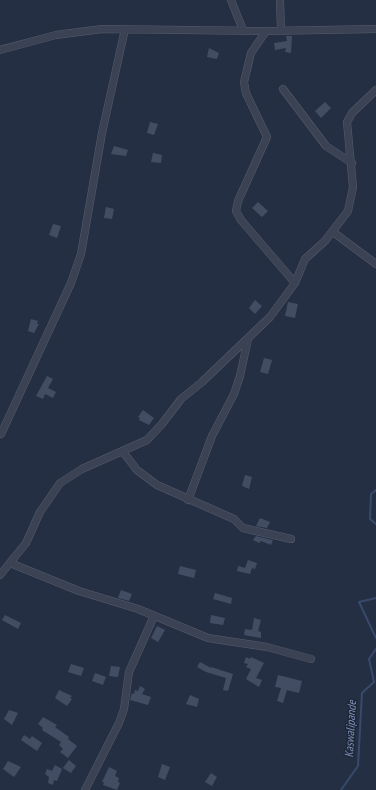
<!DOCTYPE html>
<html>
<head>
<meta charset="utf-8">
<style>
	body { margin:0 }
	canvas { display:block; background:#252f43 }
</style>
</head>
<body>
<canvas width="376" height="790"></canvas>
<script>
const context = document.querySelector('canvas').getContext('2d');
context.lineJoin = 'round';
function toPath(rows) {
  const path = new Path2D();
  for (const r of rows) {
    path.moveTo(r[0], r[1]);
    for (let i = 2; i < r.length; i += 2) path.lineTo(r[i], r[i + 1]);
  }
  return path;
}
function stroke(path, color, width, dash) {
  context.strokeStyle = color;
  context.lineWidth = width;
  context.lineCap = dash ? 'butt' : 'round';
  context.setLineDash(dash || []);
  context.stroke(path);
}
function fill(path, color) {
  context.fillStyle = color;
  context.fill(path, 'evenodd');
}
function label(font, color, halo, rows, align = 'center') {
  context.font = font + ' "PT Sans Narrow",sans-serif';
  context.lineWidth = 3;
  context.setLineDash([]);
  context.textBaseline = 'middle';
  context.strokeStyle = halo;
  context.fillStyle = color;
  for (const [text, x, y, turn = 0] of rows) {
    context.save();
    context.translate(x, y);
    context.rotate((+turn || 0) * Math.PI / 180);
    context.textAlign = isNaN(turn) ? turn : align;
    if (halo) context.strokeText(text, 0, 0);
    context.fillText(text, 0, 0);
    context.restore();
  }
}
stroke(toPath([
	[376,490,371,494,370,519,376,524],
	[376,598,359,602,376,638],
	[341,790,358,766,362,693,374,682,369,659,376,649]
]), '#38496b', 2);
fill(toPath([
	[286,36,292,36,291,53,285,52,286,48,275,50,274,43,287,41],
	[209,48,219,53,217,59,207,57],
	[325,102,331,108,321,118,315,111],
	[150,122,158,124,154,135,147,133],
	[114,146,128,150,126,156,111,154],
	[153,153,162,155,161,163,151,162],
	[258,202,268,211,262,217,252,208],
	[106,207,114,209,112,219,104,218],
	[53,224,61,226,57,238,49,235],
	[255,300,262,306,255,314,249,308],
	[288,302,298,304,295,318,285,316],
	[31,319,38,321,37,324,39,324,34,333,28,331],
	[264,358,272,360,268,374,260,372],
	[47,376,53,379,48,388,56,392,53,398,45,394,43,399,36,396],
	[143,410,154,418,149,425,139,420,140,418,138,417],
	[245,475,252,477,249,489,242,486],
	[260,518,270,522,267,528,256,526],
	[256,536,272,540,273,540,271,545,261,541,259,543,253,540],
	[248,560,257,563,255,569,252,568,250,574,237,571,238,566,245,568],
	[180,566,196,570,194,578,178,574],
	[121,590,132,594,129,601,118,598],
	[215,593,232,598,231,604,213,599],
	[5,615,21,623,18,629,2,620],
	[211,615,225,618,223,625,210,623],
	[254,618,261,620,258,631,261,632,261,638,244,635,245,629,252,630],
	[157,626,165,630,158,642,151,638],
	[246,657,250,659,251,657,264,663,256,678,262,680,259,687,246,679,251,669,246,667,248,664,244,663],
	[200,662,211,668,211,667,233,674,228,691,223,690,226,678,206,672,197,667],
	[71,664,84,668,81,676,68,672],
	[111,666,120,667,118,677,109,676],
	[95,673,106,677,103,685,92,681],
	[278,675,302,681,299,693,287,690,283,703,277,701,281,688,275,687],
	[140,686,145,689,142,694,151,697,148,705,130,700,132,693,134,694,135,690,138,691],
	[59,690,72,696,70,698,72,699,67,706,55,698],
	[190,695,199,699,197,707,186,704],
	[9,710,18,713,12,725,4,719],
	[43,717,57,725,55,727,69,737,68,739,77,746,68,758,60,752,63,749,59,745,61,742,42,730,43,728,38,724],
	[24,735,30,739,32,736,42,743,37,751,21,740],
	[69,760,76,766,71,773,63,768],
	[8,761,21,767,14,777,3,769],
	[162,764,170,767,165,780,158,777],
	[55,765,62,769,57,781,54,780,53,785,48,783,49,777,45,774,47,769,52,771],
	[109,767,117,771,115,776,119,778,118,782,120,783,117,790,103,785,104,782,102,782],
	[211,773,217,777,212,786,205,782]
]), '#424c63');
const street = toPath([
	[231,0,243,30],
	[280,0,281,30],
	[266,31,251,53,244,82,246,93,267,137,238,201,236,211,241,220,295,283],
	[0,50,56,35,102,29,266,31,376,29],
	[283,89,326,146,352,163],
	[333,232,376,264],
	[1,434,71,283,81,254,102,133,125,29],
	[123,452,137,470,157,485,234,519,243,528,291,539],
	[188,500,212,436,234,394,240,376,248,339],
	[10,563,79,591,138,609,208,638,267,647,311,659],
	[0,575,26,543,40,512,60,483,82,469,147,440,162,424,181,399,202,382,270,317,295,283,305,259,325,241,348,211,353,187,347,122,352,113,376,90],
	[85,790,119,723,124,709,129,672,154,616]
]);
stroke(street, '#555d6d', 8);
stroke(street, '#3a4253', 7);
label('italic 12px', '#7c8fb5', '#1e2738', [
	["Kaswalipande",351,729,-87]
]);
</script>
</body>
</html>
